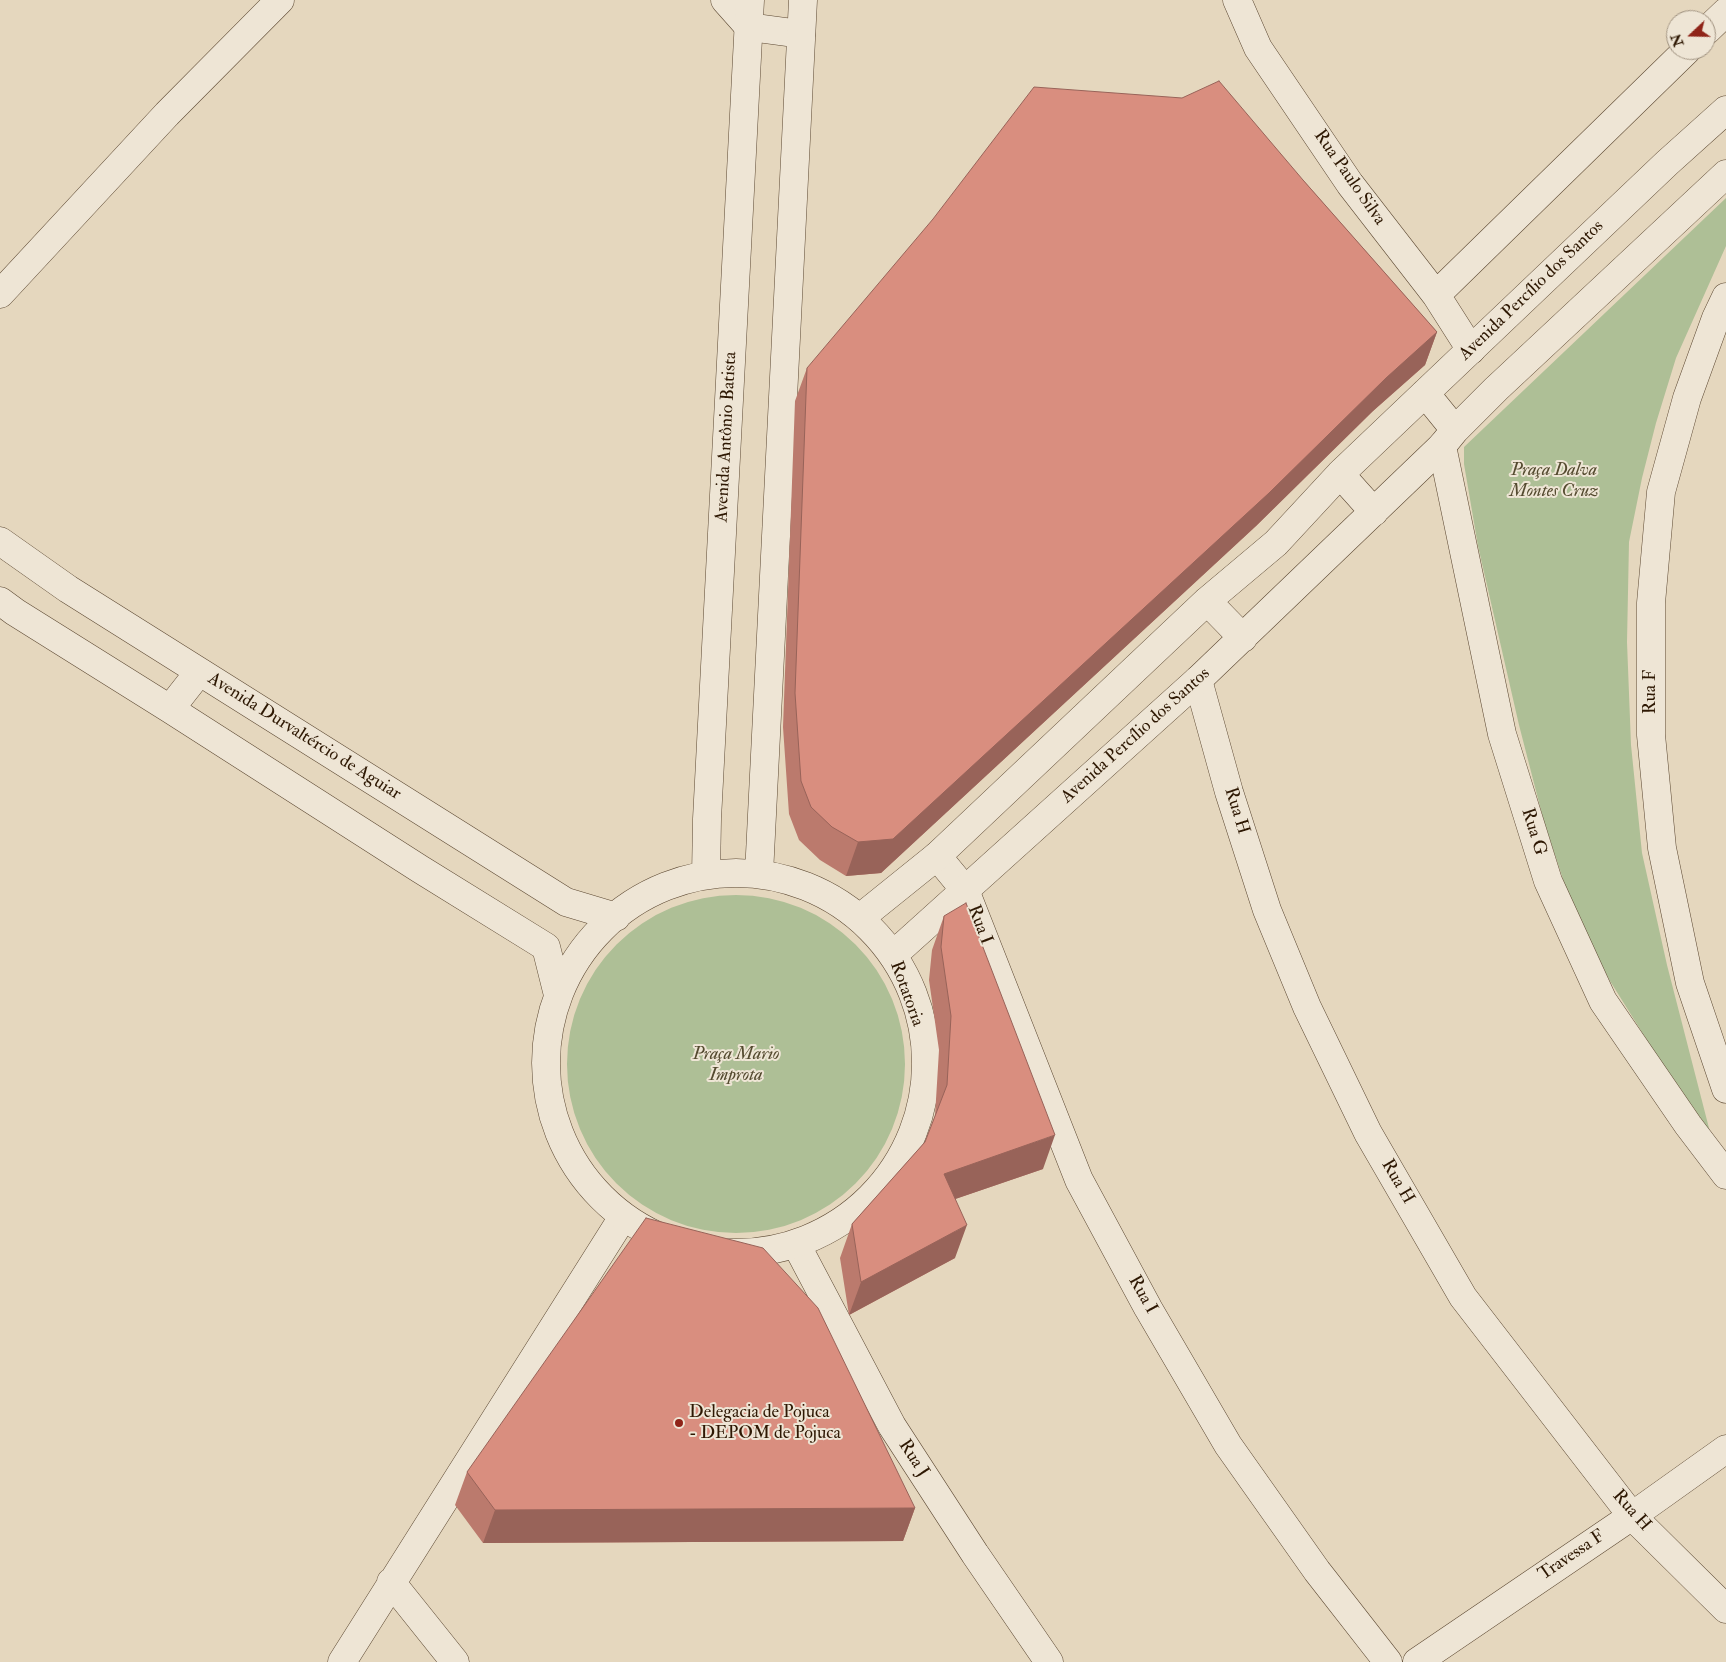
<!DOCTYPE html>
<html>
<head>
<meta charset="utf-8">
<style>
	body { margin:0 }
	#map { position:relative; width:1726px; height:1662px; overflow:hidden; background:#e5d7be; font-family:"IM FELL Double Pica",serif }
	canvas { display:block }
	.north { position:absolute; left:1666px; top:10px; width:50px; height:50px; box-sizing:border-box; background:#eee5d5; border:1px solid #a19381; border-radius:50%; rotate:249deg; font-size:14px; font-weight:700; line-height:20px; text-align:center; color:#2e1803 }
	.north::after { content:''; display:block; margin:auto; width:18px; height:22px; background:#8f2418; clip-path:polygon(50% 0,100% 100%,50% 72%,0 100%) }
</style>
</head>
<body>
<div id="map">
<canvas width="1726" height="1662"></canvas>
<div class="north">N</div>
</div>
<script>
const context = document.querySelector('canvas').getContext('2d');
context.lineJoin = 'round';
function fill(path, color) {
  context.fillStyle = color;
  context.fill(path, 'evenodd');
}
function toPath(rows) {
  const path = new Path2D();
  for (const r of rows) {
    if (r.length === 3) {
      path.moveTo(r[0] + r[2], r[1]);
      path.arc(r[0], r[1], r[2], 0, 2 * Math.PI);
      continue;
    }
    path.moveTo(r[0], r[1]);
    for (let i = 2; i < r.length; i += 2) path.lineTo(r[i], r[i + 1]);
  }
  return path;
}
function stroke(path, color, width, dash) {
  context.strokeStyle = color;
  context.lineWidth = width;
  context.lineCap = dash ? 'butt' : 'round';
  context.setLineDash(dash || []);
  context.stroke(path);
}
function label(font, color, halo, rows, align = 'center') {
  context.font = font + ' "IM FELL Double Pica",serif';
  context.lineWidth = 4;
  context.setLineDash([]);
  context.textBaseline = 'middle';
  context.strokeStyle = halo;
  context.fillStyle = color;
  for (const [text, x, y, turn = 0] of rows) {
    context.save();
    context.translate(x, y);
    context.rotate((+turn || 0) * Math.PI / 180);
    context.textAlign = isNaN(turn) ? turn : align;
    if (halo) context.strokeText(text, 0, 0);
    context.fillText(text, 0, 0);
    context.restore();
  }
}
fill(toPath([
	[1726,198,1726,246,1676,358,1656,423,1642,478,1629,542,1627,642,1631,745,1642,853,1667,965,1710,1132,1650,1045,1610,981,1574,912,1544,822,1519,725,1478,546,1464,464,1464,447],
	[736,1064,169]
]), '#aebf96');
const minor = toPath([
	[725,0,749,27,801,34],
	[1237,0,1258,48,1350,184,1436,295,1471,350],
	[1706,31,1726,12],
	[0,294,167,114,280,0],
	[1436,295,1687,50],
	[1726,297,1716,318,1687,398,1661,492,1651,603,1651,735,1662,848,1690,983,1726,1089],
	[1442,446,1502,734,1548,881,1603,1001,1688,1125,1726,1175],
	[1198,680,1229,792,1267,910,1307,1007,1368,1133,1463,1297,1632,1516,1726,1609],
	[937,856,965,890,1079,1180,1148,1308,1228,1445,1317,1571,1388,1662],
	[796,1244,892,1426,975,1554,1049,1662],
	[391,1582,455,1662],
	[342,1662,623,1217],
	[1417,1662,1632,1516,1726,1449]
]);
const tertiary = toPath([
	[1425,393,1455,430],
	[1340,474,1374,512],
	[0,541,68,589,566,902,616,917],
	[0,601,15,612,170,709,420,869,546,947,558,995],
	[1207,601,1243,638],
	[170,709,199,672],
	[736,1063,190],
	[759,874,803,0],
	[706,875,707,819,750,0],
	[860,918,937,856,1207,601,1276,543,1340,474,1667,163,1726,110],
	[893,955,1198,680,1442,446,1455,430,1496,389,1726,174]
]);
stroke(minor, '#5c4832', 29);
stroke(tertiary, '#5c4832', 29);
stroke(minor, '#eee5d5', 28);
stroke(tertiary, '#eee5d5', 28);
fill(toPath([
	[1303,180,1437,332,1425,365,1373,411,1256,526,881,873,846,876,820,860,799,840,789,814,783,727,795,401,807,368],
	[944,916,1043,1169,955,1199,955,1258,849,1315,840,1258,852,1224,925,1142,935,1116,939,1050,929,980,932,950],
	[467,1472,915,1508,903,1541,483,1543,455,1505]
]), '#bb7a6d');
fill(toPath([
	[1437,332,1425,365,1373,411,1256,526,881,873,846,876,858,842],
	[1055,1135,1043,1169,932,1207,944,1174],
	[967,1225,955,1258,849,1315,861,1282],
	[915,1508,903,1541,483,1543,495,1510]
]), '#986359');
const building = toPath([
	[1219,81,1303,180,1437,332,1386,378,1269,493,893,839,858,842,832,827,811,807,801,781,795,693,807,368,933,219,1034,87,1182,98,1219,81],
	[966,903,1055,1135,944,1174,967,1225,861,1282,852,1224,925,1142,947,1085,951,1016,941,947,944,916,966,903],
	[646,1218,763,1248,818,1308,915,1508,495,1510,467,1472,646,1218]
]);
fill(building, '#d98e7f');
stroke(building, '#986359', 1);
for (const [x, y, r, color] of [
	[679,1423,5,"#8f2418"]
]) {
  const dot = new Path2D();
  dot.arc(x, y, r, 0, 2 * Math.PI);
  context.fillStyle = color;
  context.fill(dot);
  stroke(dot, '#eee5d5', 2);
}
label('18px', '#2e1803', '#eee5d5', [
	["Rua Paulo Silva",1349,178,55],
	["Avenida Percílio dos Santos",1532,291,-44],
	["Avenida Antônio Batista",727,437,-87],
	["Rua F",1651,692,-90],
	["Avenida Percílio dos Santos",1136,736,-42],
	["Avenida Durvaltércio de Aguiar",304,737,32],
	["Rua H",1236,811,73],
	["Rua G",1533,832,73],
	["Rua I",979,925,69],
	["Rotatoria",906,994,70],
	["Rua H",1397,1182,60],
	["Rua I",1142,1295,61],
	["Rua J",913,1459,57],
	["Rua H",1631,1511,49],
	["Travessa F",1572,1556,-34]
]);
label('italic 18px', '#544a2f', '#eee5d5', [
	["Praça Dalva",1554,471],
	["Montes Cruz",1554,492],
	["Praça Mario",736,1055],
	["Improta",736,1076]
]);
label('18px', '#2e1803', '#eee5d5', [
	["Delegacia de Pojuca",689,1413],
	["- DEPOM de Pojuca",689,1434]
], 'left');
</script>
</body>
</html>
